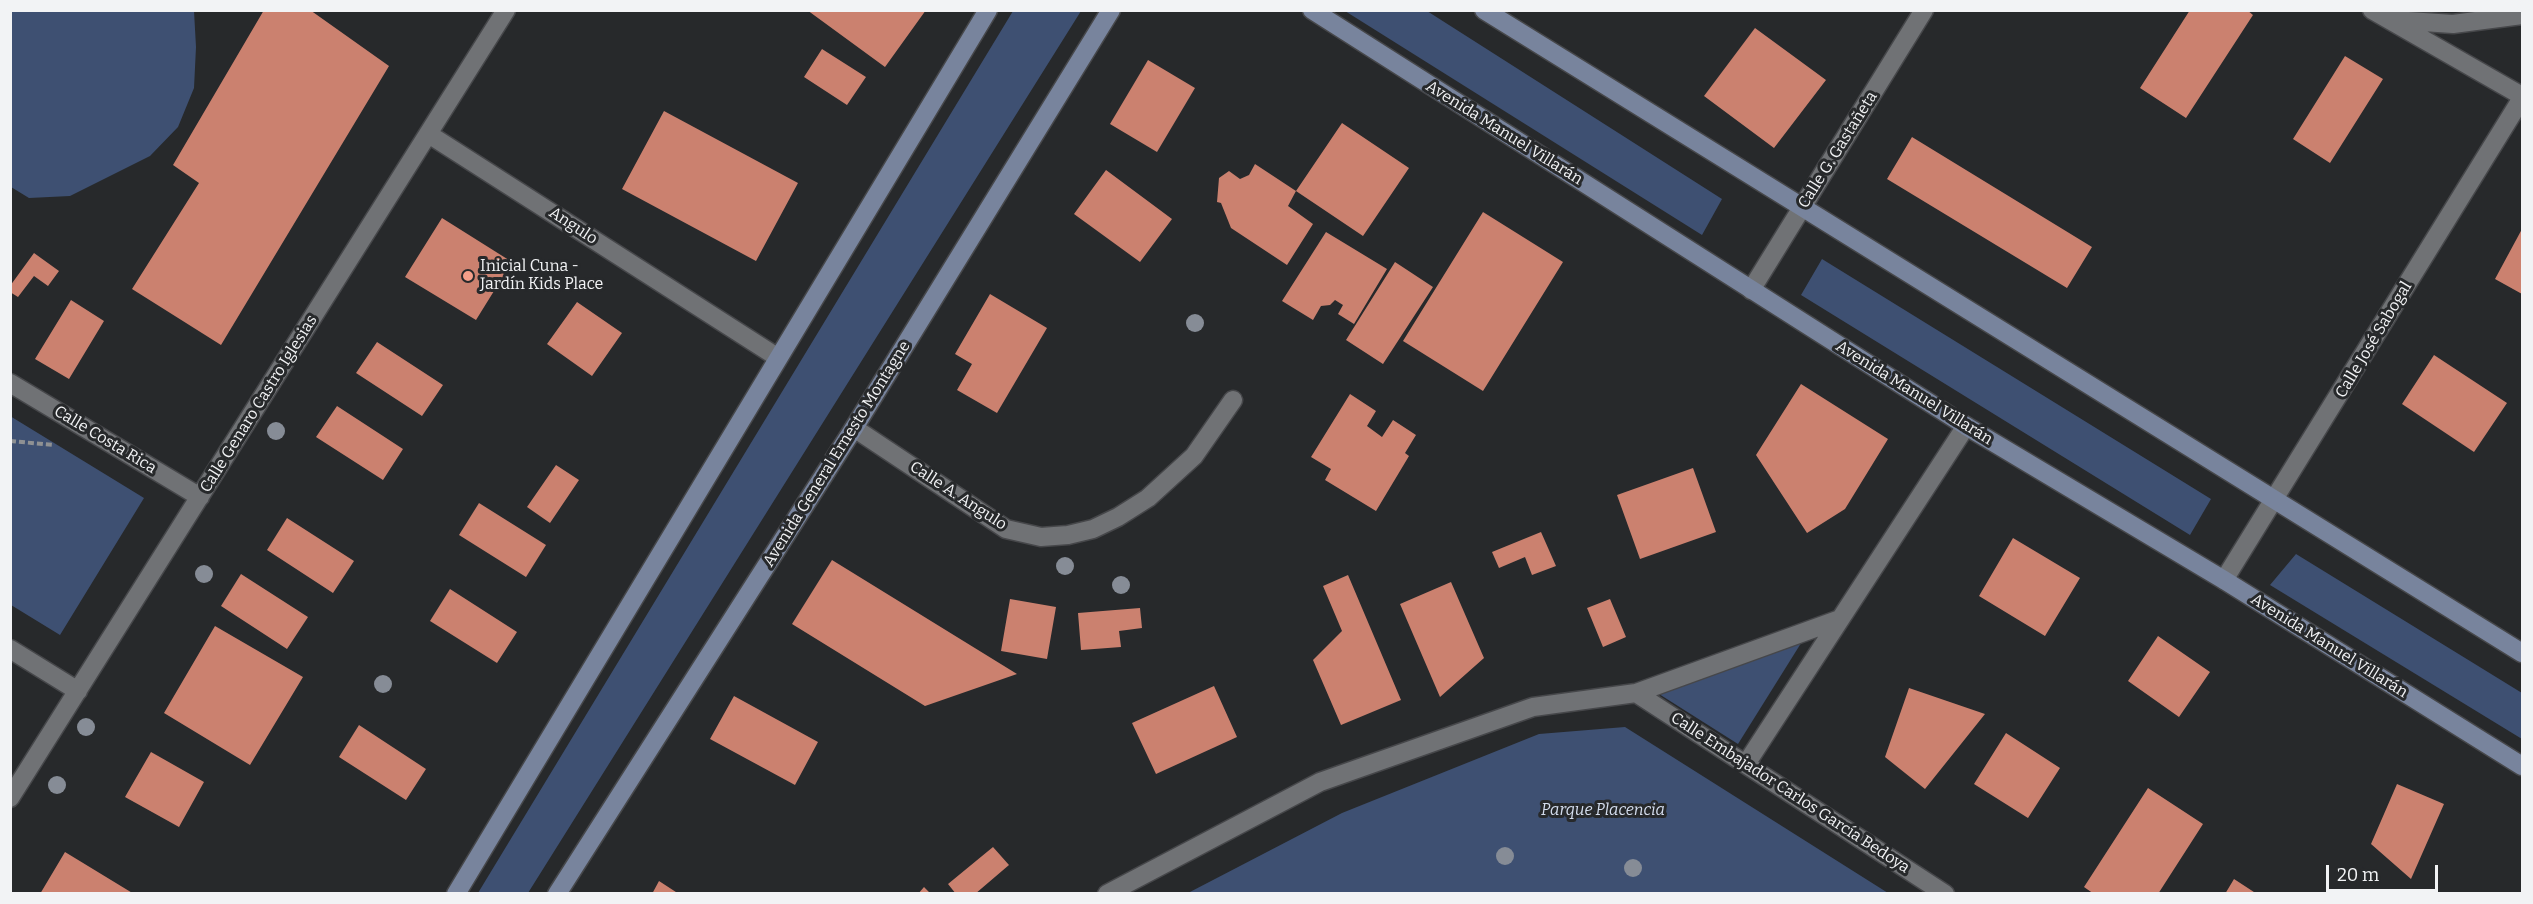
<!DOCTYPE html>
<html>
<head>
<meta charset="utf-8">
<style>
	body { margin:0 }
	#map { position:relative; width:2533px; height:904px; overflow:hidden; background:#27292b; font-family:Bitter,serif }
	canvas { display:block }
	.frame { position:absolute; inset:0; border:12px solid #f2f3f5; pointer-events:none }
	.scale { position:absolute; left:2326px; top:865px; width:112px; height:27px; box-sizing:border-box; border:3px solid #f2f3f5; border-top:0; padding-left:8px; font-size:18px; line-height:21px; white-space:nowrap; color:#f2f3f5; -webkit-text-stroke:4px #27292b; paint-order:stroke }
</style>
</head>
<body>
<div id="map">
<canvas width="2533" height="904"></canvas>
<div class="frame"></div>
<div class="scale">20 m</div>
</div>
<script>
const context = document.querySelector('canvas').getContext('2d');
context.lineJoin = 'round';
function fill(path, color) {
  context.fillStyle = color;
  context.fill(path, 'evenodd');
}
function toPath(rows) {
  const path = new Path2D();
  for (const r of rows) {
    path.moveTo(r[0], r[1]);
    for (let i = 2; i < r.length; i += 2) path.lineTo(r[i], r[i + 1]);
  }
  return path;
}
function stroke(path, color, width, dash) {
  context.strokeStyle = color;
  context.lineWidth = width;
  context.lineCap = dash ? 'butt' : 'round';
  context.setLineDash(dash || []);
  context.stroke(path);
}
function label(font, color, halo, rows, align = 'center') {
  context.font = font + ' Bitter,serif';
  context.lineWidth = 6;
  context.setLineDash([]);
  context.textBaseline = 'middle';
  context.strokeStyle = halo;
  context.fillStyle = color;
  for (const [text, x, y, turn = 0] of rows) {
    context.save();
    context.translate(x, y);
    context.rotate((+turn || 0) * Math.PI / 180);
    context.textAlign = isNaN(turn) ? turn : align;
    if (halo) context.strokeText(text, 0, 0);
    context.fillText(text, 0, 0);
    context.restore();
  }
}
fill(toPath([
	[10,11,194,11,196,47,194,88,178,127,150,156,70,196,29,198,11,187],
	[1013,11,1081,11,528,893,478,893],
	[1345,11,1427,11,1722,199,1702,235],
	[1822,259,2211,499,2190,535,1801,295],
	[10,416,144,498,60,635,11,605],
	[2296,554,2522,693,2522,739,2270,585],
	[1803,640,1738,744,1659,694],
	[1625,727,1888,893,1188,893,1342,813,1539,734]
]), '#3e5072');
fill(toPath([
	[264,10,310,10,389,66,221,345,132,289,199,183,173,165],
	[807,10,926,10,885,67],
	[2190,10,2247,10,2253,15,2186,118,2140,88],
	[1755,28,1826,80,1774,148,1704,96],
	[822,49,866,77,847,105,804,77],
	[2345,56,2383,79,2330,163,2293,139],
	[1148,60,1195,88,1157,152,1110,124],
	[664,111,798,183,756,261,622,189],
	[1342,123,1409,168,1363,236,1296,191],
	[1912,137,2092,247,2067,288,1887,179],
	[1255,164,1296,191,1288,206,1313,224,1287,265,1231,228,1221,203,1217,202,1219,178,1229,171,1240,179,1249,175],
	[1106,170,1172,219,1140,262,1074,214],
	[1483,212,1563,262,1483,391,1403,341],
	[442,218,512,262,476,320,405,277],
	[2522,229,2522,294,2495,279],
	[1326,232,1387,269,1354,324,1338,314,1343,305,1335,300,1330,305,1321,306,1313,320,1282,301],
	[34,253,59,271,48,286,34,276,18,297,10,292,10,286],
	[1395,262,1433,287,1383,364,1346,340],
	[990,294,1047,328,997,413,957,390,972,364,955,354],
	[71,300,104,321,69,379,35,359],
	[577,302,622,333,592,376,547,344],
	[377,342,443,385,422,416,356,373],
	[2434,355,2507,403,2474,452,2402,404],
	[1801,384,1888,439,1845,509,1807,533,1756,455],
	[1350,394,1376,411,1367,426,1382,437,1393,420,1416,435,1405,453,1409,456,1376,511,1325,480,1331,469,1311,457],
	[337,406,403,449,383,480,316,437],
	[556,465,579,480,550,523,527,507],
	[1693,468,1716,532,1640,559,1617,495],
	[479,503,546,545,526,577,459,535],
	[287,518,354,561,333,593,267,550],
	[1541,532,1556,566,1532,575,1525,557,1499,568,1492,552],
	[2013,538,2080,578,2045,636,1979,596],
	[832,560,1017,674,925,706,792,624],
	[241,574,308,617,287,649,221,606],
	[1348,575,1401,700,1341,725,1313,660,1342,631,1323,586],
	[1451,582,1484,658,1440,697,1400,604],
	[450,589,517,632,497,663,430,621],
	[1010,599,1056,607,1047,659,1001,651],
	[1610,599,1626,637,1603,647,1587,608],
	[1140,608,1142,628,1119,631,1121,647,1081,650,1078,613],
	[215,626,303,677,250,765,164,713],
	[2158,636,2210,672,2179,717,2128,681],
	[1214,686,1237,737,1156,774,1132,723],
	[1909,688,1985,714,1925,789,1885,757],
	[734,696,818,742,795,785,710,739],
	[359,725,426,769,406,800,339,757],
	[2006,733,2060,768,2028,818,1974,784],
	[151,752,204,782,179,827,125,797],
	[2397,784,2444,804,2411,879,2371,844],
	[2148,788,2203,824,2158,894,2094,894,2084,887],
	[993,847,1009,865,975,894,956,894,948,884],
	[65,852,134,894,40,894],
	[2234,879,2257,894,2225,894],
	[659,881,679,894,652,894],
	[924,887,931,894,918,894]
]), '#cb816f');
const street = toPath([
	[2372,10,2522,96],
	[2393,20,2453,24,2522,15],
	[430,135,777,357],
	[1751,290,1924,10],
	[10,383,200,497],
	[854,428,1006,529,1041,537,1068,535,1093,529,1118,517,1148,498,1194,456,1233,400],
	[2224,580,2522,98],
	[10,649,78,691],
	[1636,693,1945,894],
	[1746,764,1966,426],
	[10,798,506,10],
	[1107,894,1320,782,1533,707,1636,693,1840,619]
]);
const secondary = toPath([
	[1312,10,1966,426,2224,580,2522,766],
	[1484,10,2522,653],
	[456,894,988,10],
	[557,894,854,428,1111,10]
]);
stroke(street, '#46474a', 21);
stroke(secondary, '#46474a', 21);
stroke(toPath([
	[10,441,54,445]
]), '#8f9193', 4, [6, 3]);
stroke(street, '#707275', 18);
stroke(secondary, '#78849d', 18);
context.fillStyle = '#868c96';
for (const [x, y] of [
	[1195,323],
	[276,431],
	[1065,566],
	[204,574],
	[1121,585],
	[383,684],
	[86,727],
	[57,785],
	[1505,856],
	[1633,868]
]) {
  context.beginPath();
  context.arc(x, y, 9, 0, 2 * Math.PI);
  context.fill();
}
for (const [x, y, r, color] of [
	[468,276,6,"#f49e89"]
]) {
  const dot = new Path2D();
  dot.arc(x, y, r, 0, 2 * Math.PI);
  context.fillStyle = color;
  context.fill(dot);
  stroke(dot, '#27292b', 2);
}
label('16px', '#f2f3f5', '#27292b', [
	["Avenida Manuel Villarán",1504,133,32],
	["Calle G. Gastañeta",1838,150,-58],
	["Angulo",573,226,33],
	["Calle José Sabogal",2374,340,-59],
	["Avenida Manuel Villarán",1914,393,32],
	["Calle Genaro Castro Iglesias",259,404,-58],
	["Calle Costa Rica",105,440,31],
	["Avenida General Ernesto Montagne",837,454,-58],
	["Calle A. Angulo",958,496,33],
	["Avenida Manuel Villarán",2329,646,32],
	["Calle Embajador Carlos García Bedoya",1790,793,33]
]);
label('16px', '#f2f3f5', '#27292b', [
	["Inicial Cuna -",480,267],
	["Jardín Kids Place",480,285]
], 'left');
label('italic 16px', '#d4ddee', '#27292b', [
	["Parque Placencia",1603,811]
]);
</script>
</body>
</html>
